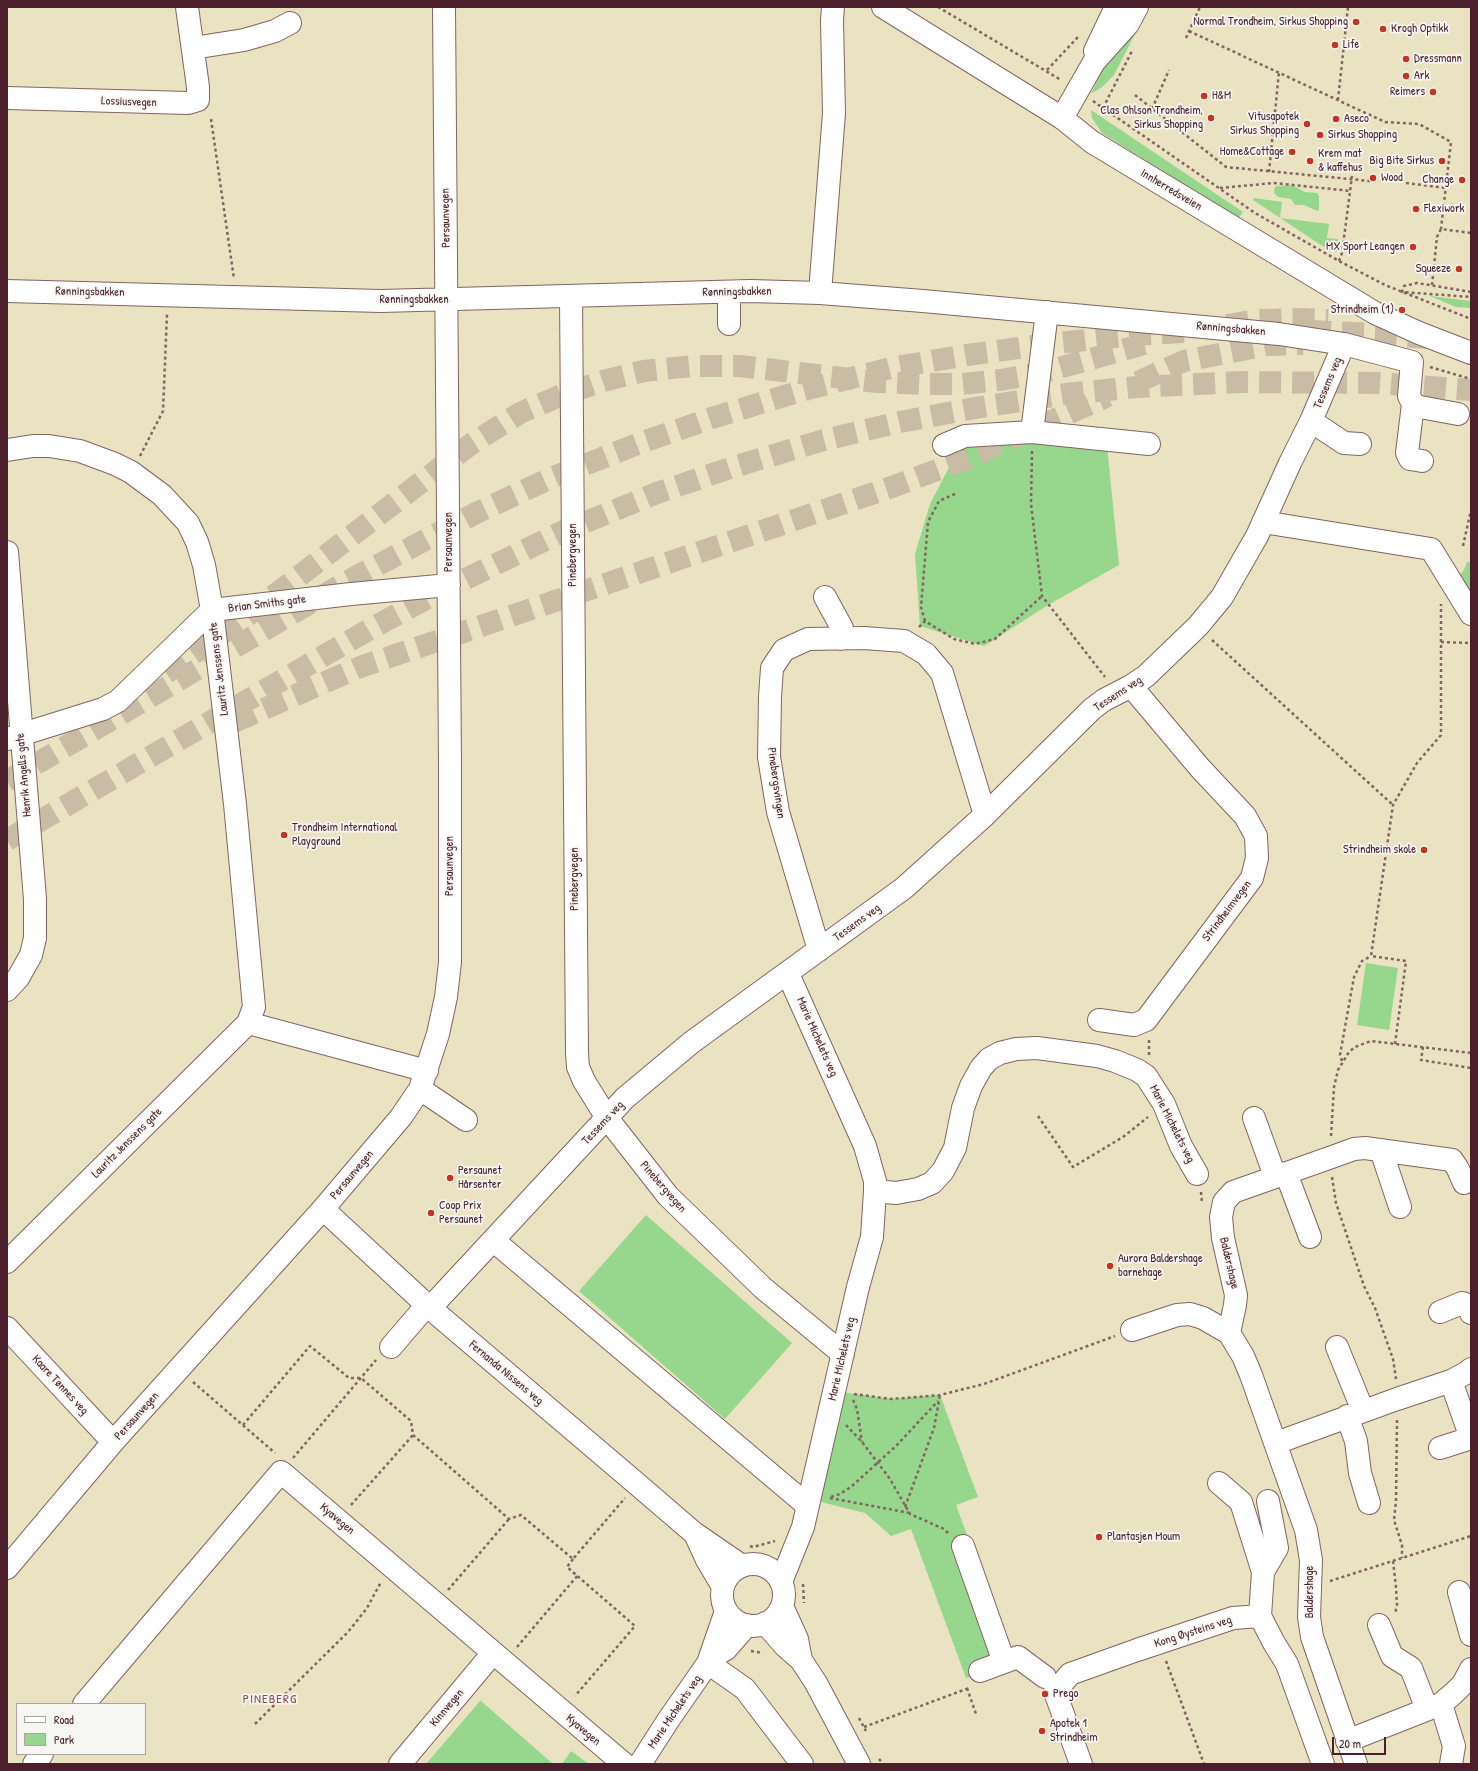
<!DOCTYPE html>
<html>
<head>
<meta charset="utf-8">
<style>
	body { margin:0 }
	#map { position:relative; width:1478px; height:1771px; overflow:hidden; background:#e9e3c2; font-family:"Patrick Hand",sans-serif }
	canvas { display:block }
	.frame { position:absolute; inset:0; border:8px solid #4a1f2b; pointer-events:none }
	.legend { position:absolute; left:16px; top:1703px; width:130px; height:52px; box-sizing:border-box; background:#f6f6f2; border:1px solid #b1a0a2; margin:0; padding:5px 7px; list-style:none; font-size:12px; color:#4a1f2b }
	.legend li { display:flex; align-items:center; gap:8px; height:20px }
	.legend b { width:20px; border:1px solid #b1a0a2 }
	.scale { position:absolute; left:1332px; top:1737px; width:54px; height:18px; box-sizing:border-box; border:2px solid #4a1f2b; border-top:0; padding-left:5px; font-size:12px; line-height:14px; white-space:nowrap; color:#4a1f2b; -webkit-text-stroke:3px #f6f6f2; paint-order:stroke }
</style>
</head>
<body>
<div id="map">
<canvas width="1478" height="1771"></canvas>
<div class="frame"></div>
<ul class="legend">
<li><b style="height:5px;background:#fff"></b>Road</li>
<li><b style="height:11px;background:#96d68d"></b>Park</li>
</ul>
<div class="scale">20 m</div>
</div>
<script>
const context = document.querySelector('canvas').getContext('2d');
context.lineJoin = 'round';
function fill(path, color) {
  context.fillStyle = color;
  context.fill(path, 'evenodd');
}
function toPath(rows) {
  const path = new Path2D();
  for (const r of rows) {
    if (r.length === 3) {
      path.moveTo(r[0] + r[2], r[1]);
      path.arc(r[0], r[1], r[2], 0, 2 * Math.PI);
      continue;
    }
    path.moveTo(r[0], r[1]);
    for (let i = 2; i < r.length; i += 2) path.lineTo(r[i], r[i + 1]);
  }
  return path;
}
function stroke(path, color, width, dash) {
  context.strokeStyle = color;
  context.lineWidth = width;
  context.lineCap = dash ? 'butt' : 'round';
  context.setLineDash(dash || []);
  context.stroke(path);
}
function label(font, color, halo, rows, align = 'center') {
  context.font = font + ' "Patrick Hand",sans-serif';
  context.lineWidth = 3.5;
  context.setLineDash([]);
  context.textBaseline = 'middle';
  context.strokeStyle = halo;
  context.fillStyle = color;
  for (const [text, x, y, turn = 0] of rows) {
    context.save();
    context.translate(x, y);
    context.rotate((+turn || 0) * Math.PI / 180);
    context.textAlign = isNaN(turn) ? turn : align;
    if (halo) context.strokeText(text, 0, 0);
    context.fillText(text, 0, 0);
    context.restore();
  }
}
fill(toPath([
	[1128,35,1134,36,1114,75,1102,87,1091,94,1111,52],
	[1091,110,1243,212,1238,219,1102,133,1092,118],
	[1292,185,1305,192,1317,193,1319,196,1319,210,1317,211,1304,205,1295,205,1291,199,1278,197,1274,193,1275,187,1277,186],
	[1254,198,1282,202,1280,218,1329,224,1327,238,1338,239,1337,252,1330,251,1253,200],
	[1430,296,1471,301,1471,308,1456,307],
	[1007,440,1107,446,1119,565,1048,605,984,646,920,626,915,554,930,504,959,448],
	[1467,562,1471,562,1471,602,1456,579,1464,570],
	[1366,963,1398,968,1389,1030,1357,1025],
	[646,1215,792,1343,725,1419,579,1291],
	[834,1391,891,1399,940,1395,978,1497,956,1505,967,1535,952,1541,998,1667,966,1678,911,1529,891,1536,865,1513,809,1499],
	[480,1701,481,1701,553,1764,426,1764],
	[571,1751,589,1764,562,1764]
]), '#96d68d');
stroke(toPath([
	[1227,325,1258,320,1299,319,1328,320],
	[1309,331,1377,334,1428,338],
	[1138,382,1184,361,1267,345,1303,344],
	[166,673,246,617,471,444,520,413,562,395,603,381,644,371,693,366,740,366,877,382,925,384,962,384,1000,380,1041,373,1144,344],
	[234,722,360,667,892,487,961,461,1108,396],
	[7,781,346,582,476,513,551,478,640,443,715,417,804,390,891,368,967,355,1049,344,1134,335,1184,332],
	[7,840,370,629,439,592,564,531,657,493,730,468,824,440,900,422,975,408,1066,394,1137,387,1241,382,1377,383,1471,390]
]), '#c9bca4', 22, [22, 11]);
const minor = toPath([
	[193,48,244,40,275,31,290,23],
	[7,98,188,103,198,100,198,87,187,7],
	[1062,118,1092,142,1375,313,1419,333,1471,353],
	[7,291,381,301,750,291,820,293,923,301,1279,334,1344,344,1412,362,1409,396,1413,404,1420,407,1458,414],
	[820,293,834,113,832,20,833,7],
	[571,297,577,1053,578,1067,584,1081,607,1118,668,1196,763,1288,843,1354],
	[1047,312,1032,432,1149,444],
	[729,324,729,292],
	[1413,404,1407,453,1410,459,1422,461],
	[1311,421,1344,443,1360,444],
	[944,445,965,436,1032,432],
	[7,450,33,446,49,446,80,451,115,464,131,472,162,495,188,523,197,542,204,565,212,610,235,804,254,1007,248,1023,7,1262],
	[1263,522,1431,549,1471,614],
	[7,552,35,899,35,938,31,955,18,978,7,990],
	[825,597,842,628,841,639],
	[7,739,103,709,118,701,212,610,351,594,449,585],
	[819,950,778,812,769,757,770,697,772,668,784,650,808,639,864,638,904,641,926,654,942,673,985,815],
	[1099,1020,1134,1025,1146,1020,1252,878,1257,858,1256,836,1245,816,1200,768,1131,686],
	[248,1023,427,1071],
	[420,1089,466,1120],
	[1254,1118,1275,1176],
	[1381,1150,1400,1207],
	[1286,1173,1310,1237],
	[875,1191,896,1193,918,1189,932,1183,943,1171,955,1148,963,1108,971,1086,981,1068,989,1059,1000,1053,1016,1049,1037,1048,1097,1056,1115,1061,1137,1070,1146,1076,1164,1104,1181,1146,1197,1174],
	[323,1209,430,1308,637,1484,694,1533,742,1566],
	[495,1239,500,1246,808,1506],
	[430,1308,625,1098,692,1042,904,888,985,815,1092,709,1104,700,1131,686,1146,676,1198,626,1222,597,1257,536,1290,463,1311,421,1344,344],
	[1440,1312,1462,1303,1465,1304,1469,1307,1471,1313],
	[7,1328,113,1442],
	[1132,1330,1177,1315,1190,1314,1203,1318,1229,1333,1243,1356,1251,1375,1306,1530,1311,1560,1309,1617,1312,1637,1356,1764],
	[1229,1333,1235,1305,1236,1295,1223,1238,1221,1217,1224,1202,1233,1192,1332,1157,1354,1149,1365,1148,1452,1160,1458,1169,1464,1183],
	[391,1347,427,1305],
	[1337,1347,1363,1411],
	[1451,1381,1471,1438],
	[1347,1416,1356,1441,1360,1473,1369,1503],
	[1276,1443,1397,1399,1451,1381,1466,1373,1471,1369],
	[1440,1448,1471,1438],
	[1219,1483,1241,1502,1263,1572],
	[695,1534,707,1560,723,1587],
	[963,1546,1004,1662],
	[753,1595,31],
	[7,1568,113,1442,323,1209,401,1117,420,1089,438,1034,446,997,450,962,450,762,444,7],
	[781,1582,803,1527,858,1287,872,1237,875,1191,875,1181,865,1146,788,974],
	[1459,1592,1471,1635],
	[782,1606,797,1639,801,1660],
	[1260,1616,1274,1643,1287,1664,1323,1764],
	[1260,1616,1263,1572,1277,1548,1268,1501],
	[765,1623,785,1646,801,1660,816,1683,859,1764],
	[1379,1625,1392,1656,1411,1668,1427,1709],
	[710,1659,726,1649,747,1625],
	[708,1663,745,1689,802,1764],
	[980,1671,1018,1657,1045,1677],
	[84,1704,281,1472,624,1764],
	[1441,1704,1454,1746,1451,1764],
	[1347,1741,1441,1704,1454,1693,1463,1684,1471,1669],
	[34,1764,42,1754],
	[400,1764,493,1653],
	[640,1764,669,1719,708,1663,726,1611],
	[1081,1764,1055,1692,1070,1674,1137,1650,1233,1618,1260,1616]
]);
const major = toPath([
	[883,7,1062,118,1094,62,1128,24,1137,7],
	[1095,51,1116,7]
]);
stroke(minor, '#826460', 24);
stroke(major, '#826460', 24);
stroke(toPath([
	[938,7,1061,80],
	[1189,31,1385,122,1419,124,1451,142,1441,229],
	[1186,38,1200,7],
	[1047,70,1078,37],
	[1135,95,1226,167,1370,181],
	[1338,100,1348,7],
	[1093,101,1255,213,1339,261,1385,285,1471,319],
	[1103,108,1132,51],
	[1152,109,1169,70],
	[211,119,234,279],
	[1269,172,1279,72],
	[1406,183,1446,188],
	[1220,188,1274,183,1351,191],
	[1339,261,1342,253,1352,176],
	[1432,285,1437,237,1441,229,1471,233],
	[1471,292,1417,283,1404,286,1402,292,1471,297],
	[1430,367,1471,379],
	[1032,451,1031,504,1042,596,1105,677],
	[140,456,163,411,167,314],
	[1463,546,1471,510],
	[925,621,921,607,928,522,939,501,955,494],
	[919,627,925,621,954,639,975,644,995,639,1042,596],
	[1212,640,1393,805],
	[1441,642,1471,643],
	[1395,1044,1406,961,1371,956,1393,805,1417,763,1441,735,1441,604],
	[1423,1047,1421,1060,1471,1068],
	[1149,1055,1149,1040],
	[1342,1061,1340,1055,1354,977,1362,961,1371,956],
	[1038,1116,1073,1167,1123,1137,1148,1117],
	[1331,1136,1334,1087,1338,1070,1349,1052,1355,1047,1371,1041,1471,1053],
	[1332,1177,1336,1203,1364,1286,1375,1308,1393,1359,1396,1379],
	[1201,1192,1202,1203],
	[193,1382,275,1453],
	[854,1394,891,1399,940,1395,984,1384,1115,1336],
	[853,1400,857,1409,862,1442],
	[1397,1420,1396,1501,1394,1520,1402,1545,1402,1558],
	[243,1425,310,1346,349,1378,361,1378,411,1421,413,1435,509,1519,521,1515,573,1559,625,1498],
	[846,1425,862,1442,890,1479,910,1514,944,1529,948,1533],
	[293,1458,376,1360],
	[831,1497,840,1494,851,1487,897,1445,938,1401],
	[830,1498,910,1513],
	[351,1505,413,1435],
	[905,1507,934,1428,940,1395],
	[750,1546,753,1547,775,1541],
	[573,1559,567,1567,635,1626,575,1696],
	[1393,1561,1396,1587,1397,1605,1395,1614],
	[1330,1581,1471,1536],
	[803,1584,804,1603],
	[448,1590,509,1519],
	[517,1647,578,1575],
	[751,1651,763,1653],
	[1166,1661,1204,1764],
	[967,1688,976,1714],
	[859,1718,866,1731],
	[255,1724,348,1632,367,1608,381,1582],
	[864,1727,969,1688],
	[879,1759,883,1764]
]), '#826460', 2.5, [3, 3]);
stroke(minor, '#fff', 22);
stroke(major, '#fff', 22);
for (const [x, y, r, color] of [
	[1356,22,4,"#c8321e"],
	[1383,29,4,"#c8321e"],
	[1335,45,4,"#c8321e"],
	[1406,59,4,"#c8321e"],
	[1406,76,4,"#c8321e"],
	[1433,92,4,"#c8321e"],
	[1204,96,4,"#c8321e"],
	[1211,118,4,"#c8321e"],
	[1336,119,4,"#c8321e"],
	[1307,124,4,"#c8321e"],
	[1320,135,4,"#c8321e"],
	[1292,152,4,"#c8321e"],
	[1310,161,4,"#c8321e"],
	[1442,161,4,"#c8321e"],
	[1373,178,4,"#c8321e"],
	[1462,180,4,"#c8321e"],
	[1416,209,4,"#c8321e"],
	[1413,247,4,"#c8321e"],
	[1459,269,4,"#c8321e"],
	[1402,310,4,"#c8321e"],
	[284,835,4,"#c8321e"],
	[1424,850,4,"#c8321e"],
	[450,1178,4,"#c8321e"],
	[431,1213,4,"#c8321e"],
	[1110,1266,4,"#c8321e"],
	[1099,1537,4,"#c8321e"],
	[1045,1694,4,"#c8321e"],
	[1042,1731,4,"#c8321e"]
]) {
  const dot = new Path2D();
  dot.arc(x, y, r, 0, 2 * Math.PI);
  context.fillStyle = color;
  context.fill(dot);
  stroke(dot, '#f6f6f2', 1.5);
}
label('12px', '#4a1f2b', '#f6f6f2', [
	["Normal Trondheim, Sirkus Shopping",1348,22,"right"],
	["Krogh Optikk",1391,29],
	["Life",1343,45],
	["Dressmann",1414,59],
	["Ark",1414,76],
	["Reimers",1425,92,"right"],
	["H&M",1212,96],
	["Clas Ohlson Trondheim,",1203,111,"right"],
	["Sirkus Shopping",1203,125,"right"],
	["Vitusapotek",1299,117,"right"],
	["Sirkus Shopping",1299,131,"right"],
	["Aseco",1344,119],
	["Sirkus Shopping",1328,135],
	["Home&Cottage",1284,152,"right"],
	["Krem mat",1318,154],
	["& kaffehus",1318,168],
	["Big Bite Sirkus",1434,161,"right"],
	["Wood",1381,178],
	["Change",1454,180,"right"],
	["Flexiwork",1424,209],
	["MX Sport Leangen",1405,247,"right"],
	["Squeeze",1451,269,"right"],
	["Strindheim (1)",1394,310,"right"],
	["Trondheim International",292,828],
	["Playground",292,842],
	["Strindheim skole",1416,850,"right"],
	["Persaunet",458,1171],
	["Hårsenter",458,1185],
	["Coop Prix",439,1206],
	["Persaunet",439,1220],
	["Aurora Baldershage",1118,1259],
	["barnehage",1118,1273],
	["Plantasjen Moum",1107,1537],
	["Prego",1053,1694],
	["Apotek 1",1050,1724],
	["Strindheim",1050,1738]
], 'left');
label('12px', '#4a1f2b', '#f6f6f2', [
	["Lossiusvegen",129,102,2],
	["Innherredsveien",1171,190,31],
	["Persaunvegen",446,218,-91],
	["Rønningsbakken",90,292,1],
	["Rønningsbakken",737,292,-1],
	["Rønningsbakken",414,300],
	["Rønningsbakken",1231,329,5],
	["Tessems veg",1328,383,-67],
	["Persaunvegen",449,542,-90],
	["Pinebergvegen",573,555,-90],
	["Brian Smiths gate",267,604,-7],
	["Lauritz Jenssens gate",219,669,-97],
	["Tessems veg",1118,694,-33],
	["Henrik Angells gate",24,775,-95],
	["Pinebergsvingen",776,783,82],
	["Persaunvegen",450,866,-90],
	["Pinebergvegen",575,879,-90],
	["Strindheimvegen",1227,911,-53],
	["Tessems veg",857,923,-36],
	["Marie Michelets veg",817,1037,66],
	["Tessems veg",603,1123,-47],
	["Marie Michelets veg",1172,1124,63],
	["Lauritz Jenssens gate",127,1143,-45],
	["Persaunvegen",352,1175,-50],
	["Pinebergvegen",663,1187,49],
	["Baldershage",1229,1263,77],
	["Marie Michelets veg",842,1359,-77],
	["Fernanda Nissens veg",506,1373,40],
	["Kaare Tønnes veg",60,1385,47],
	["Persaunvegen",137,1416,-48],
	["Kyavegen",337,1519,40],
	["Baldershage",1310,1592,-90],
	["Kong Øysteins veg",1193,1632,-18],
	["Kinnvegen",447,1708,-50],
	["Marie Michelets veg",675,1712,-56],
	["Kyavegen",583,1730,40]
]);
context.letterSpacing = '1px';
label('13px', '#864d4f', '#f6f6f2', [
	["PINEBERG",270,1700]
]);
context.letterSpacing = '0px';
</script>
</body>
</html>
